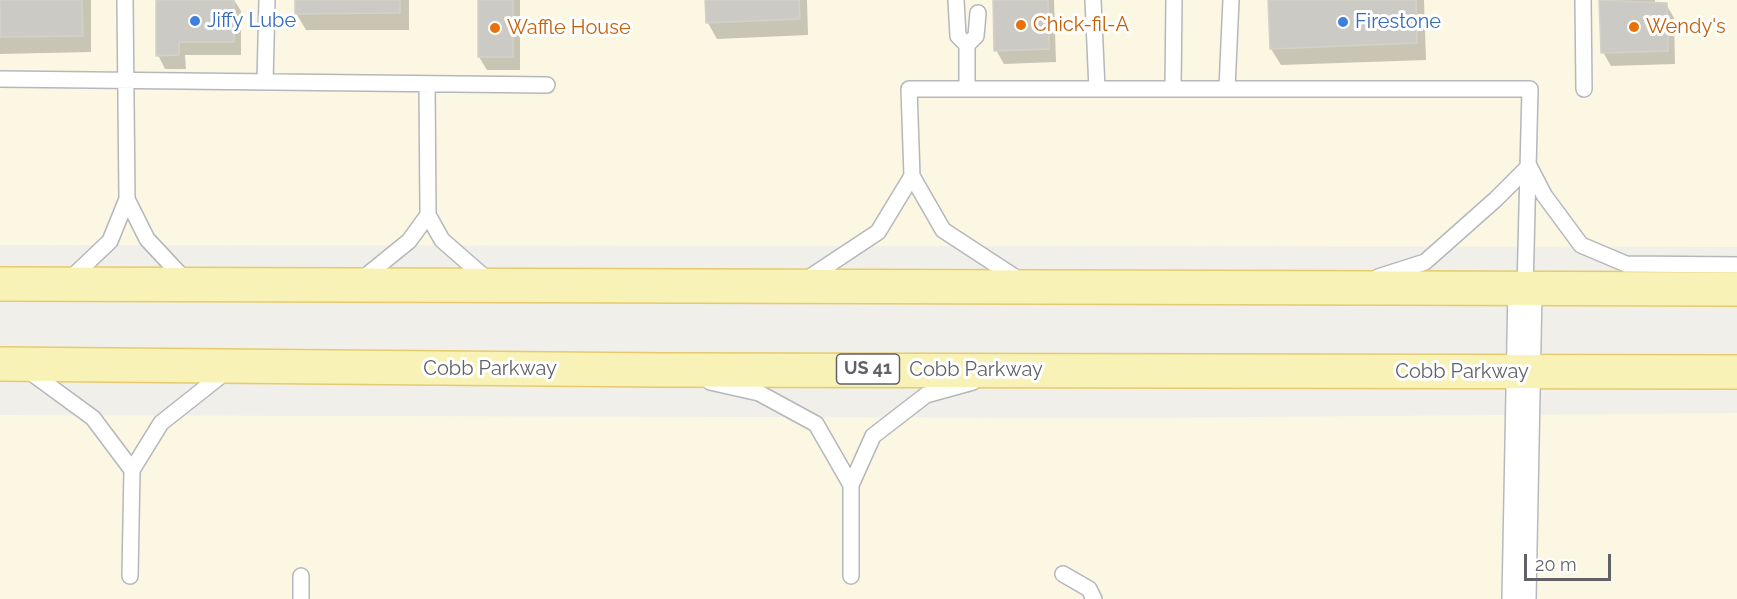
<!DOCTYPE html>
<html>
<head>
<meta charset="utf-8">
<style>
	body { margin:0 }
	#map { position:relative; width:1737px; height:599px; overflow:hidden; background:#f0efe9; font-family:Raleway,sans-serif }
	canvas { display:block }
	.scale { position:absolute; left:1524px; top:554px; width:87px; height:27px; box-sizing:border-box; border:3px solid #606267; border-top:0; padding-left:8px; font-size:18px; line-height:21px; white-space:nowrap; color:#606267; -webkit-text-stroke:4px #fff; paint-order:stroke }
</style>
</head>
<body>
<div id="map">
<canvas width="1737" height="599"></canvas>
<div class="scale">20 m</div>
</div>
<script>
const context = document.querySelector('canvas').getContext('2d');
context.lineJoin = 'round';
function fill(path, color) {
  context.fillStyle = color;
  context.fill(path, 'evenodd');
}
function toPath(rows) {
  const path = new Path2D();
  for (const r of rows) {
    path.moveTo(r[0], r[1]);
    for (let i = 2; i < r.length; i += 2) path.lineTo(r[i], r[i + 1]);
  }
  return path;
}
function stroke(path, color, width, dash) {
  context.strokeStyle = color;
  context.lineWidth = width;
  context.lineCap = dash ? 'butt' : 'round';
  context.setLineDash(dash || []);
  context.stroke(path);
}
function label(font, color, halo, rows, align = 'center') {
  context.font = font + ' Raleway,sans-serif';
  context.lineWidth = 6;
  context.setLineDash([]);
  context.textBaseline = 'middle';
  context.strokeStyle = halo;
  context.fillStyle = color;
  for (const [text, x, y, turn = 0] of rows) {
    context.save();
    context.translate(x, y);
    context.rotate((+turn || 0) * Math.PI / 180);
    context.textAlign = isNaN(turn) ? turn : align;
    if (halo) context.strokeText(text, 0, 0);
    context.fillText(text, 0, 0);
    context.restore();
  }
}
fill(toPath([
	[0,0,1737,0,1737,247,0,245],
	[1737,413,1737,599,0,599,0,415,1130,418]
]), '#fbf7e2');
fill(toPath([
	[0,0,91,0,91,52,0,54],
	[157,0,234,0,241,11,241,55,185,55,186,69,165,69,158,55],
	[296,0,409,0,409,30,306,30,296,13],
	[480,0,520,0,520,70,487,70,479,57],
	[707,0,807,0,808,35,717,39,708,23],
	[995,0,1054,0,1056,62,1004,64,996,50],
	[1269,0,1424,0,1426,60,1281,65,1271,49],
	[1601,0,1655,0,1655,5,1666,4,1674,18,1675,64,1611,66,1603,52]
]), '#0003');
const building = toPath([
	[0,0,82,0,83,36,0,37,0,0],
	[156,0,234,0,234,42,179,42,179,55,156,56,156,0],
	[295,0,400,0,400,13,295,14,295,0],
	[478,0,513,0,513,57,478,57,478,0],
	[705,0,799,0,800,19,706,23,705,0],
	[993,0,1048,0,1049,49,994,51,993,0],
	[1268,0,1416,0,1417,43,1270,49,1268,0],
	[1599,0,1667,3,1668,51,1601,53,1599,0]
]);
fill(building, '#cccac5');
stroke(building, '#d4d1c7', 1.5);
const lane = toPath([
	[125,0,127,199],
	[956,0,958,36,967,45],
	[1093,0,1097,89],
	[1583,0,1584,89],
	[0,79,547,85],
	[265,82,267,0],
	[427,84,428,215],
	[967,87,967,45,976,36,978,13],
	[1173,88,1174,0],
	[1227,88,1231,0],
	[912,176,909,89,1530,89,1525,289],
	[1378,277,1425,262,1496,199,1529,166,1544,195,1581,245,1626,264,1737,265],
	[361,280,409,241,428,215,442,240,490,282],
	[804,281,878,232,912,176,943,230,1021,281],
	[67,282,110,241,127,199,147,239,188,283],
	[26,369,93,418,132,470,161,423,228,370],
	[710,382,759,393,816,424,851,485,873,436,926,395,973,382],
	[1063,574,1089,589,1094,599],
	[130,576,132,470],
	[851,576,851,485],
	[301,599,301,576]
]);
const secondary = toPath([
	[1519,599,1525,289]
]);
const primary = toPath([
	[0,284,1737,289],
	[0,364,661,370,1737,372]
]);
stroke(lane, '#b5b7bb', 18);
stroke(secondary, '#b7b9be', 36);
stroke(primary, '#e5cb6c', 36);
stroke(lane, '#fff', 15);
stroke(secondary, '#fff', 33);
stroke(primary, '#f8f2b6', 33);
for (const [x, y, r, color] of [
	[195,21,6,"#3f7fe0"],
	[1343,22,6,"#3f7fe0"],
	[1021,25,6,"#e8710a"],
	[1634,27,6,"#e8710a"],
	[495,28,6,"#e8710a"]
]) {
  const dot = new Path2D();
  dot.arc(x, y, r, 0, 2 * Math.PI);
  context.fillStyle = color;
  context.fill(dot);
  stroke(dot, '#fff', 2);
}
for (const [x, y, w] of [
	[868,369,63]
]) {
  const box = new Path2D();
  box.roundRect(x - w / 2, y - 15, w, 30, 4.5);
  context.fillStyle = '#fff';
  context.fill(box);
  stroke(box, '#606267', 1.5);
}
label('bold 18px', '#606267', null, [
	["US 41",868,369]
]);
label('20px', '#366cbe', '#fff', [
	["Jiffy Lube",207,21],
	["Firestone",1355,22]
], 'left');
label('20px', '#c56008', '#fff', [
	["Chick-fil-A",1033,25],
	["Wendy's",1646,27],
	["Waffle House",507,28]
], 'left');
label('20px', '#606267', '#fff', [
	["Cobb Parkway",490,369],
	["Cobb Parkway",976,370],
	["Cobb Parkway",1462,372]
]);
</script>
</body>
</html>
